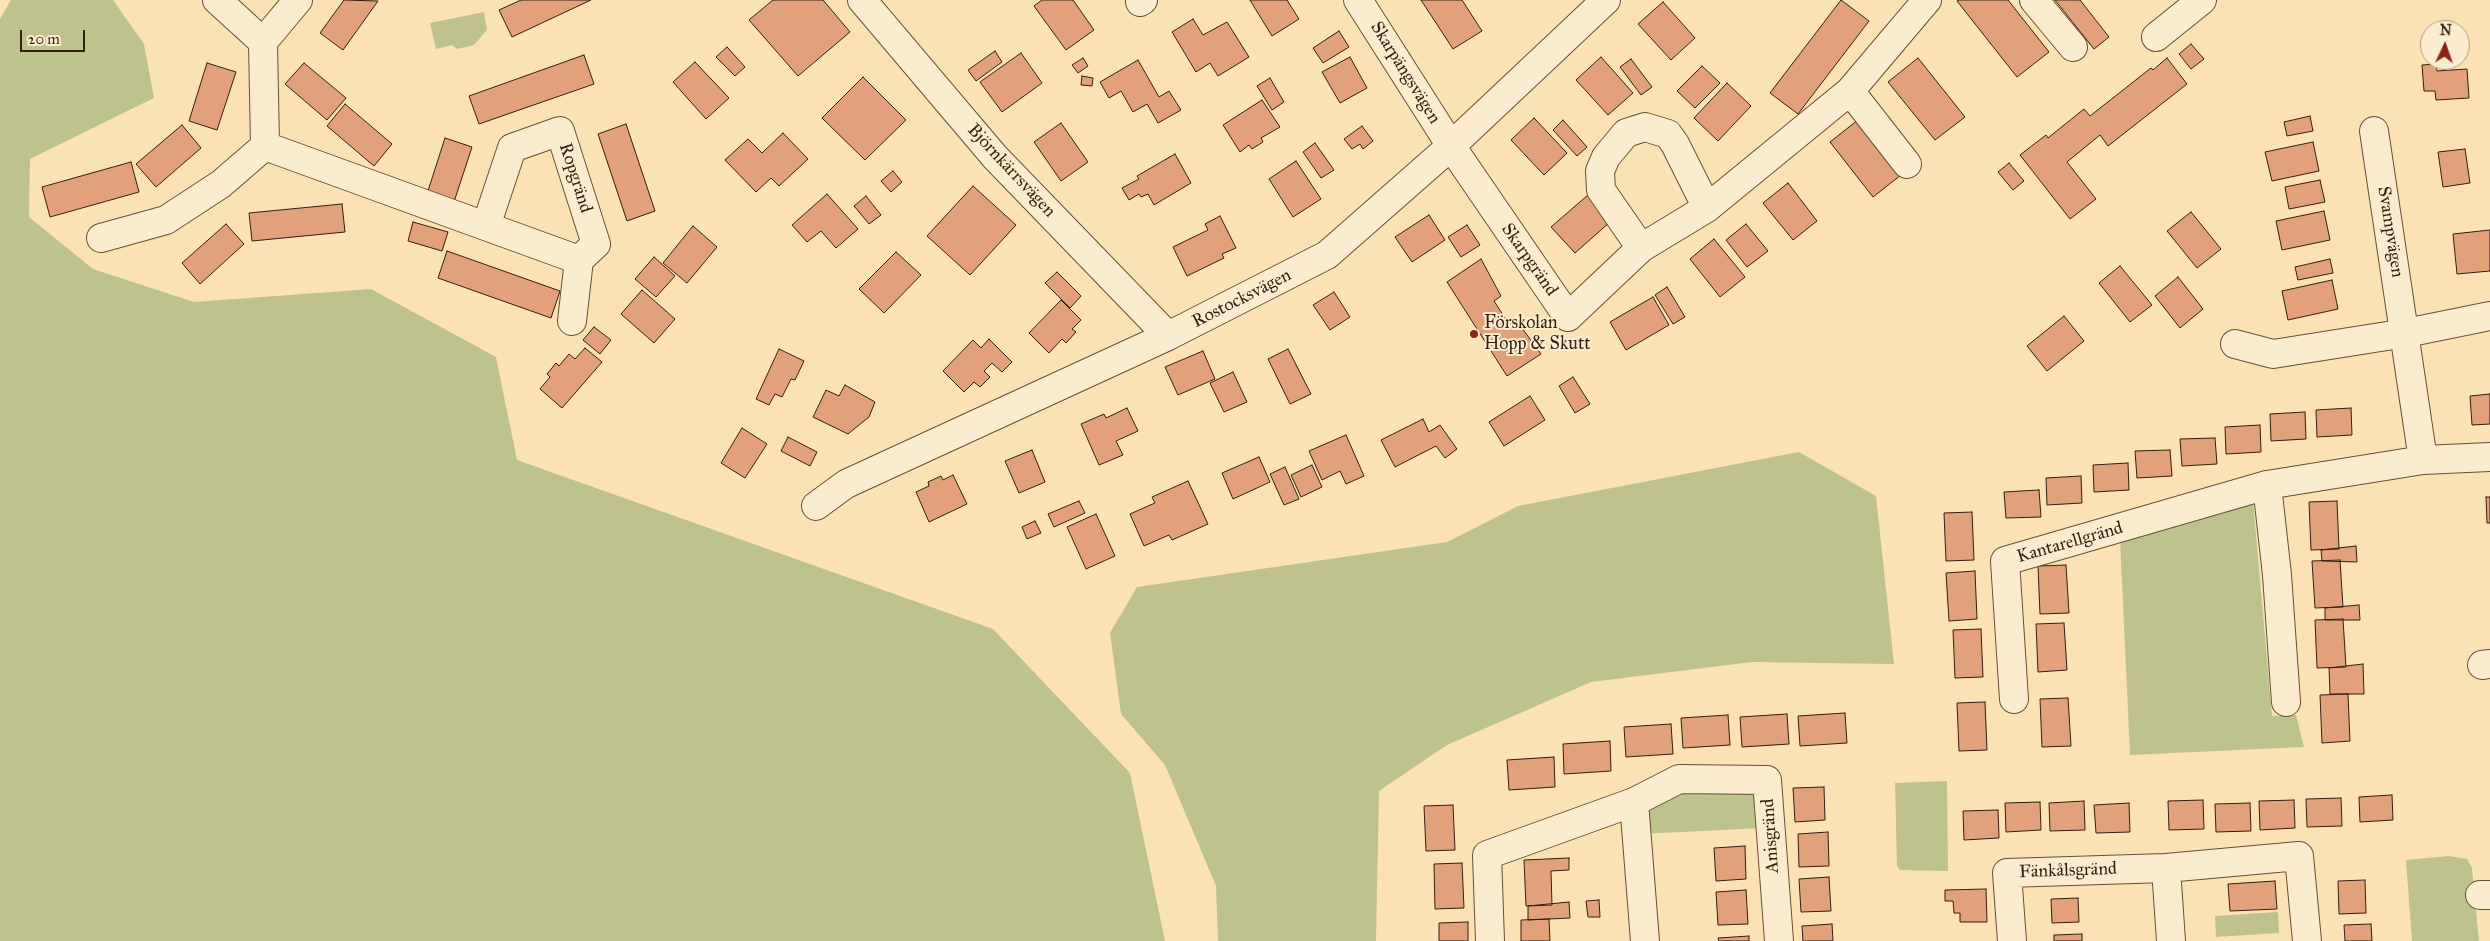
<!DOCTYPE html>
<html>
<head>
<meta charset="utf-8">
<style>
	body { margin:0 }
	#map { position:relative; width:2490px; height:941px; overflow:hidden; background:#fbe2b5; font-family:"IM FELL Great Primer",serif }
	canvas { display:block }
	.north { position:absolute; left:2420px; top:20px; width:50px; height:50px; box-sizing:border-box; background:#fceccf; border:1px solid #ac9a82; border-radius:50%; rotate:3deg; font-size:14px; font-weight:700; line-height:20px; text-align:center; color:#341e0e }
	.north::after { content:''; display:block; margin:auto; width:18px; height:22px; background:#8f2418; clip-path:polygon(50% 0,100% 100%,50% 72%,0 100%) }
	.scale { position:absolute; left:20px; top:30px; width:65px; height:22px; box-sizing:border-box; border:2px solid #341e0e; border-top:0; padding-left:6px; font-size:15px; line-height:18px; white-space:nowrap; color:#341e0e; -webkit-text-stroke:4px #fceccf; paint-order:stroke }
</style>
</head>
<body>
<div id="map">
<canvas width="2490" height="941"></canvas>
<div class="north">N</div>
<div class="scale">20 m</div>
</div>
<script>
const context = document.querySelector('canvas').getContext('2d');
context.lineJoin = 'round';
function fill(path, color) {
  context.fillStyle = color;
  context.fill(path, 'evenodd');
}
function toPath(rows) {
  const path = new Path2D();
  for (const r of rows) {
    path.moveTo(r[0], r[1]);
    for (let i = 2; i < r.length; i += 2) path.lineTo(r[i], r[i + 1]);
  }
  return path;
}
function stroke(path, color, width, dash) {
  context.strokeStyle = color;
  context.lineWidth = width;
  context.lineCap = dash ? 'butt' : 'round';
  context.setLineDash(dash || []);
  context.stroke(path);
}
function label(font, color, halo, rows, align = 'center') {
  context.font = font + ' "IM FELL Great Primer",serif';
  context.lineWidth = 4;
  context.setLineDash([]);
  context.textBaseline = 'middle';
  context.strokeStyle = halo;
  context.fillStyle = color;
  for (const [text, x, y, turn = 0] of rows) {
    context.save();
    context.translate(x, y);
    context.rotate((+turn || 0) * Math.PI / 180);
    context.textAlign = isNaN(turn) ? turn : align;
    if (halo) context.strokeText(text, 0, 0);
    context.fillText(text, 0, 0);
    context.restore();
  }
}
fill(toPath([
	[11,0,113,0,144,44,154,98,30,159,29,217,93,269,194,302,371,289,496,357,517,460,993,629,1130,773,1165,941,0,941,0,19],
	[484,12,487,30,474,45,457,49,452,45,436,49,430,23],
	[1799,452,1876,496,1894,664,1752,662,1591,682,1447,745,1379,791,1376,941,1218,941,1216,886,1165,765,1121,714,1110,633,1137,587,1447,542,1518,506],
	[2252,489,2272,716,2296,715,2304,747,2130,755,2120,539],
	[1947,781,1948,871,1900,870,1897,866,1895,783],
	[1671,792,1751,792,1758,799,1763,828,1642,834,1642,804],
	[2449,856,2467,859,2472,868,2479,941,2412,941,2406,860],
	[2278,912,2279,933,2216,937,2215,916]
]), '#bec38d');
const building = toPath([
	[344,0,378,1,343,50,320,33,344,0],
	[521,0,591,0,512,37,499,10,521,0],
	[773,0,823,0,850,32,798,76,749,20,773,0],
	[1042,0,1073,0,1094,30,1066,50,1034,6,1042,0],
	[1250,0,1287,0,1299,19,1272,36,1250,0],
	[1421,0,1462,0,1482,31,1453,49,1421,0],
	[1841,0,1869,21,1798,114,1770,93,1841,0],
	[1959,0,2008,0,2049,52,2017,77,1957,1,1959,0],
	[2055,0,2080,0,2109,37,2094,49,2055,0],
	[1663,2,1695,38,1671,60,1638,24,1663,2],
	[1193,19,1203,35,1227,22,1249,57,1218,76,1210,63,1196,72,1172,32,1193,19],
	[1339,31,1349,47,1323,63,1313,48,1339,31],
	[2191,44,2204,59,2191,69,2179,54,2191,44],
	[727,47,745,67,735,76,716,57,727,47],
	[995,51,1002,62,976,81,968,70,995,51],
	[1021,53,1042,83,1002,112,980,82,1021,53],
	[584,55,594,84,479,124,469,96,584,55],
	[1350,57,1367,88,1340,103,1322,72,1350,57],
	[1601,57,1633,93,1608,115,1576,80,1601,57],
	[1083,58,1088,66,1078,73,1072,65,1083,58],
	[1918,58,1965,117,1935,140,1888,82,1918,58],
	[2167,58,2187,84,2108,146,2100,135,2067,162,2096,199,2070,219,2020,155,2046,135,2048,138,2084,109,2090,116,2151,68,2153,70,2167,58],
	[1631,59,1652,87,1641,95,1620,67,1631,59],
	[1138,60,1159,97,1169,91,1181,110,1158,123,1147,104,1133,112,1121,91,1109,98,1100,82,1138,60],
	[695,62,729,98,706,119,673,82,695,62],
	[207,63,236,72,217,130,189,121,207,63],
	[304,63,346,98,327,120,285,84,304,63],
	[2436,64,2437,71,2467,69,2469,98,2436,100,2435,91,2424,91,2422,65,2436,64],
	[1702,66,1720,83,1695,108,1677,91,1702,66],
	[1082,76,1093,78,1092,86,1081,85,1082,76],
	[863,77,906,120,865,160,822,118,863,77],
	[1270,78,1284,102,1272,110,1257,86,1270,78],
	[1727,83,1751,106,1718,141,1694,118,1727,83],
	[1262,100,1280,127,1261,138,1263,142,1252,149,1249,145,1240,152,1223,125,1262,100],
	[345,104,392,144,374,166,327,126,345,104],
	[2310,116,2313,131,2287,136,2284,122,2310,116],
	[1534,118,1567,153,1544,175,1511,140,1534,118],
	[1563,120,1587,147,1577,156,1553,130,1563,120],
	[1858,120,1901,175,1873,197,1830,142,1858,120],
	[1061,123,1088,162,1061,181,1034,142,1061,123],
	[626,124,655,211,627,221,598,134,626,124],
	[182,125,201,148,156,187,136,164,182,125],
	[1362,126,1373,141,1363,149,1360,144,1352,149,1344,139,1362,126],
	[783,133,808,159,779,186,771,178,756,192,725,160,748,139,762,153,783,133],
	[445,138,472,147,453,205,426,197,445,138],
	[2313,142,2319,171,2272,181,2265,152,2313,142],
	[1315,143,1334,170,1321,178,1303,152,1315,143],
	[2465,149,2470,183,2443,187,2438,152,2465,149],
	[1175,154,1191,183,1154,205,1148,194,1141,197,1139,194,1129,200,1122,188,1139,179,1137,176,1175,154],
	[1296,161,1321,199,1293,217,1269,179,1296,161],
	[131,162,139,192,50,217,42,187,131,162],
	[2009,163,2024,181,2013,190,1998,172,2009,163],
	[893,171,902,182,891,192,881,181,893,171],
	[2320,180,2325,202,2289,209,2285,187,2320,180],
	[1788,183,1817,221,1793,240,1763,203,1788,183],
	[973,186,1016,225,970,275,927,236,973,186],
	[827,194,858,229,836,248,821,231,807,242,792,225,827,194],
	[1588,195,1611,221,1575,253,1551,227,1588,195],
	[866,196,881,215,869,224,854,206,866,196],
	[342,204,345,232,252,241,249,213,342,204],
	[2324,211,2330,240,2282,250,2276,221,2324,211],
	[2191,212,2221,249,2197,268,2167,231,2191,212],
	[1429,215,1445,240,1412,262,1395,237,1429,215],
	[1220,216,1236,248,1222,254,1224,258,1187,276,1173,247,1208,230,1205,224,1220,216],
	[413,222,448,232,442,251,408,241,413,222],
	[226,224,244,244,200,284,182,263,226,224],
	[1746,224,1768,251,1747,267,1726,240,1746,224],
	[1467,225,1480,245,1461,257,1448,237,1467,225],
	[693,226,717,247,687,283,663,263,693,226],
	[2490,230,2490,271,2457,274,2453,234,2490,230],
	[1714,239,1745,277,1720,297,1690,259,1714,239],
	[447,251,560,291,551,318,438,278,447,251],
	[896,252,921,275,884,313,859,289,896,252],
	[654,257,675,276,656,297,635,279,654,257],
	[1481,259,1501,296,1494,301,1509,324,1516,320,1541,354,1507,376,1447,282,1481,259],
	[2330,259,2333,273,2298,280,2295,267,2330,259],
	[2120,266,2152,305,2130,322,2099,283,2120,266],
	[1057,272,1081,296,1070,308,1045,283,1057,272],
	[2178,277,2203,309,2180,328,2155,296,2178,277],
	[2332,280,2338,309,2288,320,2282,291,2332,280],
	[1667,287,1685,317,1673,324,1655,295,1667,287],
	[642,290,675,319,654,343,621,314,642,290],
	[1334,292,1350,317,1330,330,1313,305,1334,292],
	[1653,297,1669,325,1626,350,1610,322,1653,297],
	[1061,300,1081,320,1072,329,1076,332,1066,343,1062,339,1049,353,1029,333,1061,300],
	[2064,316,2084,341,2047,371,2027,346,2064,316],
	[594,327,611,340,600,354,583,340,594,327],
	[989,339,1012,362,1002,372,992,363,984,371,990,377,980,387,974,382,964,392,943,371,973,340,981,348,989,339],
	[585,348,602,362,562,408,540,389,550,377,547,374,556,363,559,366,569,354,575,359,585,348],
	[779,349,804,361,795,380,791,379,782,397,775,394,769,405,756,399,779,349],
	[1288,349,1311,394,1290,404,1268,359,1288,349],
	[1203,351,1215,379,1178,395,1165,367,1203,351],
	[1233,372,1247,402,1224,412,1210,383,1233,372],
	[1573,377,1590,404,1575,413,1559,386,1573,377],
	[845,385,875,402,869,417,848,434,813,417,826,390,839,396,845,385],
	[2490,394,2490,424,2472,425,2470,396,2490,394],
	[1530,396,1545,420,1504,446,1489,422,1530,396],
	[1127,408,1138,431,1116,441,1123,455,1099,465,1081,424,1104,414,1106,418,1127,408],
	[2351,408,2352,435,2317,437,2316,410,2351,408],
	[2305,412,2306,439,2271,441,2270,414,2305,412],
	[1423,419,1429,432,1440,425,1457,449,1445,458,1436,446,1395,467,1381,440,1423,419],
	[2260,425,2261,452,2226,454,2225,427,2260,425],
	[742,428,767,444,745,478,721,463,742,428],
	[1346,435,1364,476,1346,484,1340,471,1322,480,1309,451,1346,435],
	[788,437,817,452,810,466,781,451,788,437],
	[2215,438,2217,464,2182,466,2180,439,2215,438],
	[1032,450,1045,482,1019,493,1005,461,1032,450],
	[2170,450,2172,476,2137,478,2135,451,2170,450],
	[1259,457,1270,482,1233,499,1222,473,1259,457],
	[2128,463,2129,490,2094,492,2093,465,2128,463],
	[1312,465,1322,487,1301,497,1291,475,1312,465],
	[1285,467,1299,499,1284,505,1270,474,1285,467],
	[953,475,967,504,929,522,916,492,929,486,928,482,941,476,943,480,953,475],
	[2081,476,2082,503,2047,505,2046,478,2081,476],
	[1188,481,1208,524,1172,540,1169,535,1144,546,1130,514,1155,503,1152,497,1188,481],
	[2039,490,2041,517,2006,518,2004,492,2039,490],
	[2486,497,2490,497,2490,523,2487,523,2486,497],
	[1079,501,1085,513,1054,527,1048,514,1079,501],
	[2337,501,2339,549,2311,550,2309,502,2337,501],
	[1972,512,1974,560,1946,561,1944,513,1972,512],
	[1096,514,1115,556,1086,569,1067,527,1096,514],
	[1035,521,1041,533,1027,539,1022,527,1035,521],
	[2356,546,2357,562,2322,561,2321,550,2356,546],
	[2340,560,2343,607,2315,608,2312,561,2340,560],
	[2066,565,2069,613,2040,614,2038,566,2066,565],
	[1975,571,1977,619,1949,621,1946,573,1975,571],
	[2359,605,2360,620,2325,620,2325,608,2359,605],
	[2343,619,2346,667,2317,668,2315,620,2343,619],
	[2064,623,2067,670,2038,672,2036,624,2064,623],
	[1981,629,1983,677,1955,678,1953,630,1981,629],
	[2363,664,2364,694,2330,694,2329,668,2363,664],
	[2348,694,2350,741,2322,743,2320,695,2348,694],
	[2068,698,2071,746,2042,747,2040,699,2068,698],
	[1985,702,1987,750,1959,751,1957,703,1985,702],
	[1845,713,1847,743,1800,746,1798,716,1845,713],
	[1787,714,1789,744,1742,747,1740,717,1787,714],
	[1728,715,1730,745,1683,748,1681,718,1728,715],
	[1671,724,1673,754,1626,757,1624,727,1671,724],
	[1610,741,1611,771,1564,774,1563,744,1610,741],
	[1554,757,1555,787,1509,790,1507,760,1554,757],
	[1824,787,1825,820,1795,822,1793,788,1824,787],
	[2392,795,2393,820,2360,822,2359,797,2392,795],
	[2341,798,2342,826,2307,827,2306,799,2341,798],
	[2203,800,2204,829,2169,830,2168,801,2203,800],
	[2294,800,2295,828,2260,830,2259,801,2294,800],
	[2084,801,2085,830,2050,831,2049,803,2084,801],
	[2040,802,2041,830,2006,832,2005,803,2040,802],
	[2129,803,2130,832,2096,833,2094,805,2129,803],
	[2250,803,2251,831,2216,832,2215,804,2250,803],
	[1453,805,1455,850,1426,851,1424,806,1453,805],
	[1998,810,1999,838,1964,840,1963,811,1998,810],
	[1828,832,1829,866,1799,867,1798,834,1828,832],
	[1745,846,1746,879,1716,881,1714,848,1745,846],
	[1569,858,1569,870,1551,871,1552,905,1526,906,1524,860,1569,858],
	[1462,863,1464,908,1435,909,1434,864,1462,863],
	[1829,877,1831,911,1801,912,1799,879,1829,877],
	[2365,880,2366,913,2339,914,2338,881,2365,880],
	[2275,881,2277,909,2230,911,2228,884,2275,881],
	[1986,889,1987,922,1960,922,1960,913,1954,913,1953,901,1945,901,1945,890,1986,889],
	[1746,890,1748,924,1718,925,1716,892,1746,890],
	[2078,898,2079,922,2052,923,2051,899,2078,898],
	[1599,900,1600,917,1588,917,1586,901,1599,900],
	[1569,902,1570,918,1528,920,1528,906,1569,902],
	[1549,919,1550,941,1521,941,1521,920,1549,919],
	[1468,922,1468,941,1439,941,1439,923,1468,922],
	[1832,924,1833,941,1803,941,1802,926,1832,924],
	[2371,924,2372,941,2345,941,2344,925,2371,924],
	[2082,934,2082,941,2054,941,2054,935,2082,934],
	[1749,936,1749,941,1719,941,1718,938,1749,936]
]);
fill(building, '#e3a17b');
stroke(building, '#341e0e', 1);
const minor = toPath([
	[862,0,995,157,1168,336],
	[1358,0,1451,146,1568,317,1641,248,1707,208,1675,144,1668,134,1645,127,1626,133,1606,157,1600,171,1601,190,1641,248],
	[2034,0,2073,47],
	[1140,2,1143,0],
	[2156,37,2202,0],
	[263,42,298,0],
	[1850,91,1907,164],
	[265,146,579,260,596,244,560,131,512,148,486,226],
	[1707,208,1850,91,1927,0],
	[101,238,166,220,221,184,265,146,263,42,217,0],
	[572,321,579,260],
	[2235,344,2273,354,2406,333,2490,316],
	[2423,460,2490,457],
	[2267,485,2277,575,2286,702],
	[816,506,846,484,1168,336,1327,255,1451,146,1606,0],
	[2482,665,2490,664],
	[2014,699,2005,561,2267,485,2423,460,2374,131],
	[1634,802,1645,941],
	[2166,868,2299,856,2307,941],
	[2480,895,2490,895],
	[1490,941,1487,855,1634,802,1679,779,1767,780,1779,941],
	[2012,941,2007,873,2166,868,2171,941]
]);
stroke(minor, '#664f38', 30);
stroke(minor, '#fceccf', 28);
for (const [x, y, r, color] of [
	[1474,334,5,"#8f2418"]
]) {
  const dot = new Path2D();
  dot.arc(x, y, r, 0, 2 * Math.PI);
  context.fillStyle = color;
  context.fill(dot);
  stroke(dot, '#fceccf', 2);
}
label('18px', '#341e0e', '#fceccf', [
	["Skarpängsvägen",1405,73,58],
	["Björnkärrsvägen",1011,171,47],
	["Ropgränd",575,178,72],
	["Svampvägen",2390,232,81],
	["Skarpgränd",1529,260,55],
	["Rostocksvägen",1242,299,-27],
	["Kantarellgränd",2070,543,-16],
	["Anisgränd",1771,836,-94],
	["Fänkålsgränd",2068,871,-2]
]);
label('18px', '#341e0e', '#fceccf', [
	["Förskolan",1484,324],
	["Hopp & Skutt",1484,345]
], 'left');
</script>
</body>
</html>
